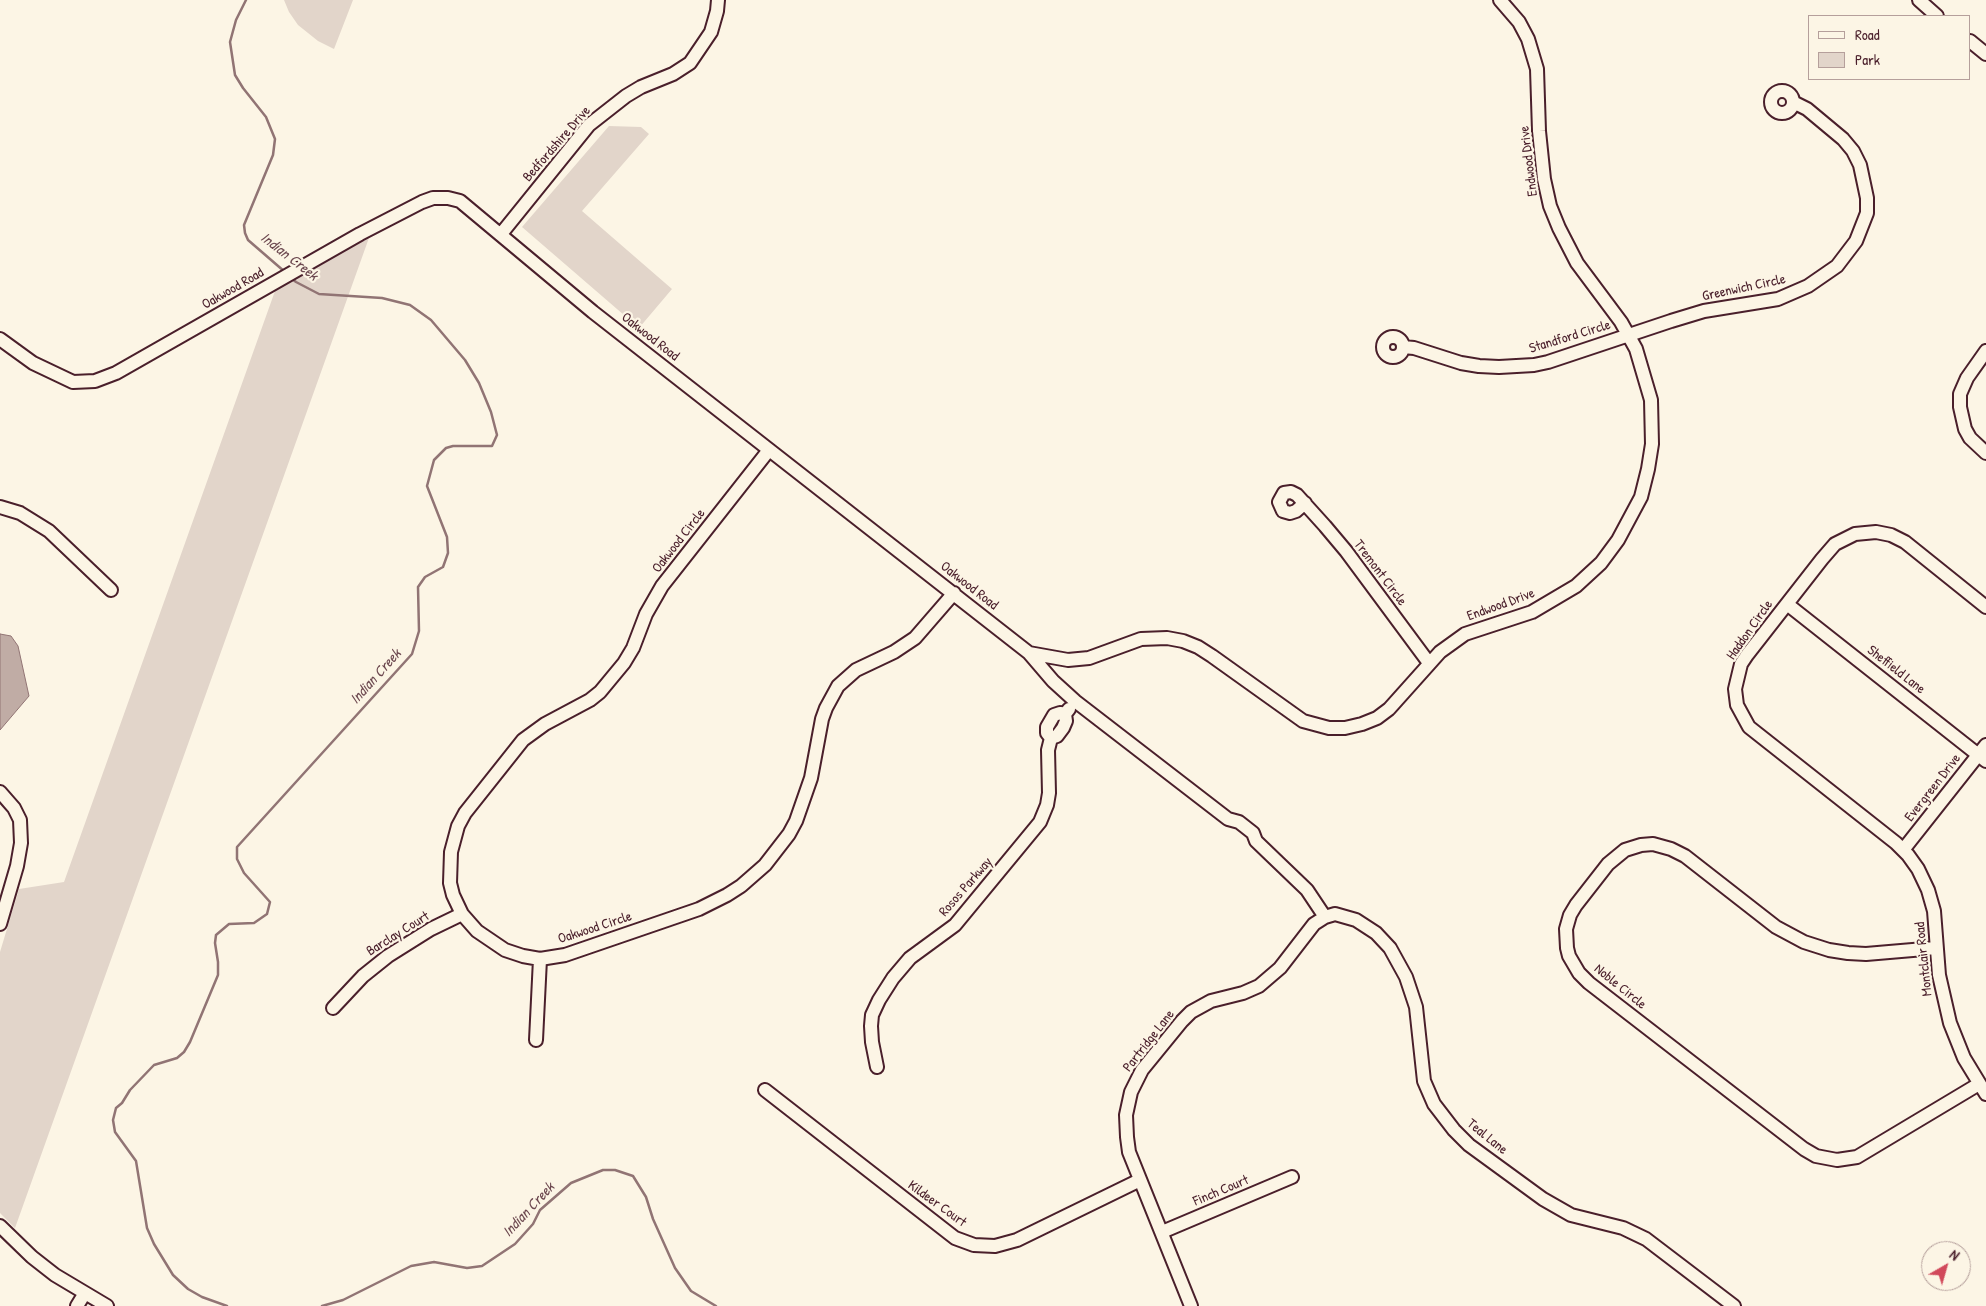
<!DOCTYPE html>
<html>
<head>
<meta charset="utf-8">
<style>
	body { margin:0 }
	#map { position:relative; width:1986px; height:1306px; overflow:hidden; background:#fcf5e5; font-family:"Patrick Hand",sans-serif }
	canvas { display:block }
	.legend { position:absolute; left:1808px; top:15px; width:162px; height:65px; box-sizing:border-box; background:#fcf5e5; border:1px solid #b59f9b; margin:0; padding:6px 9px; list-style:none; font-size:15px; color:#4a1f2b }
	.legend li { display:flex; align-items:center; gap:10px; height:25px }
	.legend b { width:25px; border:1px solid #b59f9b }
	.north { position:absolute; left:1921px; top:1241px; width:50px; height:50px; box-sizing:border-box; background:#fcf5e5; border:1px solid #b59f9b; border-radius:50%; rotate:38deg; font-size:14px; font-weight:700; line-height:20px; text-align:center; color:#4a1f2b }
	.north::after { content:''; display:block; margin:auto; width:18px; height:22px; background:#d1495b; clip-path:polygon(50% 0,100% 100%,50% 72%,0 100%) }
</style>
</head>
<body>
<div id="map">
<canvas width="1986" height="1306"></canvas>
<ul class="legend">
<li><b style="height:6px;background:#fcf5e5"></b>Road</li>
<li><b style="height:14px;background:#e2d5ca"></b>Park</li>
</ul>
<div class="north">N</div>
</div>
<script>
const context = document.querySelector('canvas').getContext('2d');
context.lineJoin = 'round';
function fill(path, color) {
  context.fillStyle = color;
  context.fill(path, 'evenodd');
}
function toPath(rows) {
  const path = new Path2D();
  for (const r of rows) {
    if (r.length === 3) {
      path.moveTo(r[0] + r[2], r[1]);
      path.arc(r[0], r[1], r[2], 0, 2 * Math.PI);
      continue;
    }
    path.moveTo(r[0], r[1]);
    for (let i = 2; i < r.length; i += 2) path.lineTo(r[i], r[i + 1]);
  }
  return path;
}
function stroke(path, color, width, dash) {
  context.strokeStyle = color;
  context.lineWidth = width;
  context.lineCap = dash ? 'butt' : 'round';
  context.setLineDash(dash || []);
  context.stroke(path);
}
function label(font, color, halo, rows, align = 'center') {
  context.font = font + ' "Patrick Hand",sans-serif';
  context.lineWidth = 4.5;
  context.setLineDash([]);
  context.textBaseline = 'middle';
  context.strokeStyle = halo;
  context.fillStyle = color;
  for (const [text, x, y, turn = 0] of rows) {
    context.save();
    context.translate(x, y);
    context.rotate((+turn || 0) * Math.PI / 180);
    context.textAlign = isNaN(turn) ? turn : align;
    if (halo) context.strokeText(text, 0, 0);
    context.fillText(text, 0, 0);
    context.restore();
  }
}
fill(toPath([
	[284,0,353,0,334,49,318,41,298,25,289,12],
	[609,126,641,127,649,134,582,211,672,289,639,328,522,227],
	[370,235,15,1228,0,1213,0,952,19,889,64,882,275,291]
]), '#e2d5ca');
const water = toPath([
	[0,634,11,636,18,646,29,696,0,730,0,634]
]);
fill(water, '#c0aca5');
stroke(water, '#917474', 1);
stroke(toPath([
	[246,0,236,20,230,42,235,75,243,88,266,117,275,139,273,155,244,225,245,233,248,240,285,272],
	[227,1306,202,1297,188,1289,173,1275,154,1244,147,1228,136,1161,115,1132,113,1120,116,1108,122,1103,130,1090,154,1065,177,1058,184,1052,190,1042,218,975,218,962,215,943,216,935,229,924,254,923,267,914,270,902,244,873,237,859,237,847,412,654,419,631,418,587,425,577,443,567,448,553,447,537,427,486,434,460,446,448,453,446,492,446,497,435,491,412,479,383,465,360,431,320,410,305,382,298,319,294,296,282,291,278],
	[322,1306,343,1300,411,1266,434,1262,467,1268,482,1266,515,1244,533,1224,540,1210,571,1183,603,1170,615,1170,633,1176,646,1197,653,1219,675,1268,691,1291,716,1306]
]), '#917474', 2.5);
const minor = toPath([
	[1919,0,1937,16],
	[1970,41,1986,54],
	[1782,102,11],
	[501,234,589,125,626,96,641,87,673,74,690,63,711,32,717,11,718,0],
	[1393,347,10],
	[0,339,33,363,73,382,95,381,116,373,360,234,422,202,433,198,448,198,460,201,593,312,1029,653,1053,681,1075,701,1228,819,1239,822,1253,833,1256,841,1307,890,1325,917],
	[1403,347,1414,348,1461,363,1479,366,1499,367,1534,365,1548,362,1671,321,1704,311,1778,299,1808,286,1837,266,1856,241,1867,213,1867,198,1860,165,1853,151,1843,139,1807,109,1793,102],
	[1986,351,1967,378,1960,394,1960,407,1965,429,1970,438,1986,453],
	[769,450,662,586,646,614,633,648,624,663,600,692,590,700,545,724,523,740,465,813,458,826,451,852,450,883,453,895,462,914,477,931,505,950,523,956,540,959,565,955,699,909,727,895,741,886,765,865,789,834,796,821,811,778,822,719,826,708,838,686,856,670,894,652,915,638,954,593],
	[1305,503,1296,511,1290,513,1283,511,1279,502,1284,493,1291,492,1297,495,1325,526,1346,551,1429,663],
	[0,507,20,513,49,531,111,590],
	[1787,604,1986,761],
	[1986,607,1905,542,1891,535,1876,532,1855,534,1835,544,1822,559,1747,655,1741,664,1735,689,1737,705,1749,727,1896,843,1908,855,1918,869,1928,890,1934,911,1939,975,1950,1023,1964,1058,1986,1094],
	[1029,653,1068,660,1089,658,1141,639,1167,638,1183,641,1198,647,1212,656,1303,721,1329,728,1345,728,1362,724,1377,718,1389,709,1440,652,1465,634,1532,612,1576,586,1601,563,1618,540,1641,497,1648,469,1652,444,1651,400,1636,349,1621,322,1577,263,1559,228,1550,206,1544,179,1539,131,1537,69,1528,39,1519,22,1500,0],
	[1051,738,1057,736,1063,728,1066,721,1065,714,1069,709],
	[0,792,14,808,20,820,21,843,17,866,0,924],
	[1903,850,1986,745],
	[1936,948,1866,954,1848,953,1829,950,1804,942,1776,927,1685,856,1671,849,1653,844,1641,845,1625,850,1608,864,1576,905,1570,915,1566,929,1567,948,1569,956,1579,973,1589,983,1804,1149,1816,1156,1837,1160,1857,1157,1979,1084],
	[333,1008,363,976,388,956,431,929,462,914],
	[536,1040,540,959],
	[877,1067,872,1042,871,1026,872,1015,879,1000,893,978,910,958,955,925,1040,822,1047,805,1049,793,1048,750,1051,738,1047,733,1047,727,1054,715,1060,713,1065,714],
	[765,1090,955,1238,974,1245,995,1246,1017,1240,1140,1180],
	[0,1226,32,1257,55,1275,107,1306],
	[1162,1232,1292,1177],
	[77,1306,85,1293],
	[1191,1306,1129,1152,1127,1137,1126,1115,1131,1092,1142,1070,1182,1021,1191,1012,1211,1001,1243,993,1259,986,1280,968,1314,924,1325,917,1335,914,1356,920,1376,933,1390,948,1406,977,1416,1007,1424,1081,1434,1104,1454,1130,1469,1145,1543,1199,1571,1215,1623,1228,1646,1239,1734,1306]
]);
stroke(minor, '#4a1f2b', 16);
stroke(minor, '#fcf5e5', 12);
label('14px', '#4a1f2b', '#fcf5e5', [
	["Bedfordshire Drive",557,144,-49],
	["Endwood Drive",1529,161,-97],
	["Greenwich Circle",1744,288,-12],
	["Oakwood Road",233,289,-30],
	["Oakwood Road",650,337,38],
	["Standford Circle",1570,337,-17],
	["Oakwood Circle",679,541,-52],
	["Tremont Circle",1380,573,53],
	["Oakwood Road",969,586,38],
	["Endwood Drive",1501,605,-20],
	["Haddon Circle",1750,630,-55],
	["Sheffield Lane",1896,670,38],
	["Evergreen Drive",1933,788,-52],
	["Rosos Parkway",966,887,-49],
	["Oakwood Circle",595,928,-18],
	["Barclay Court",398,934,-32],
	["Montclair Road",1924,959,-96],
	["Noble Circle",1620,987,39],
	["Partridge Lane",1149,1041,-52],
	["Teal Lane",1487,1137,39],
	["Finch Court",1221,1191,-23],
	["Kildeer Court",937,1204,36]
]);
label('italic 15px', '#6d4950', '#fcf5e5', [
	["Indian Creek",289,257,38],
	["Indian Creek",376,677,-48],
	["Indian Creek",529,1210,-47]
]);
</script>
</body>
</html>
